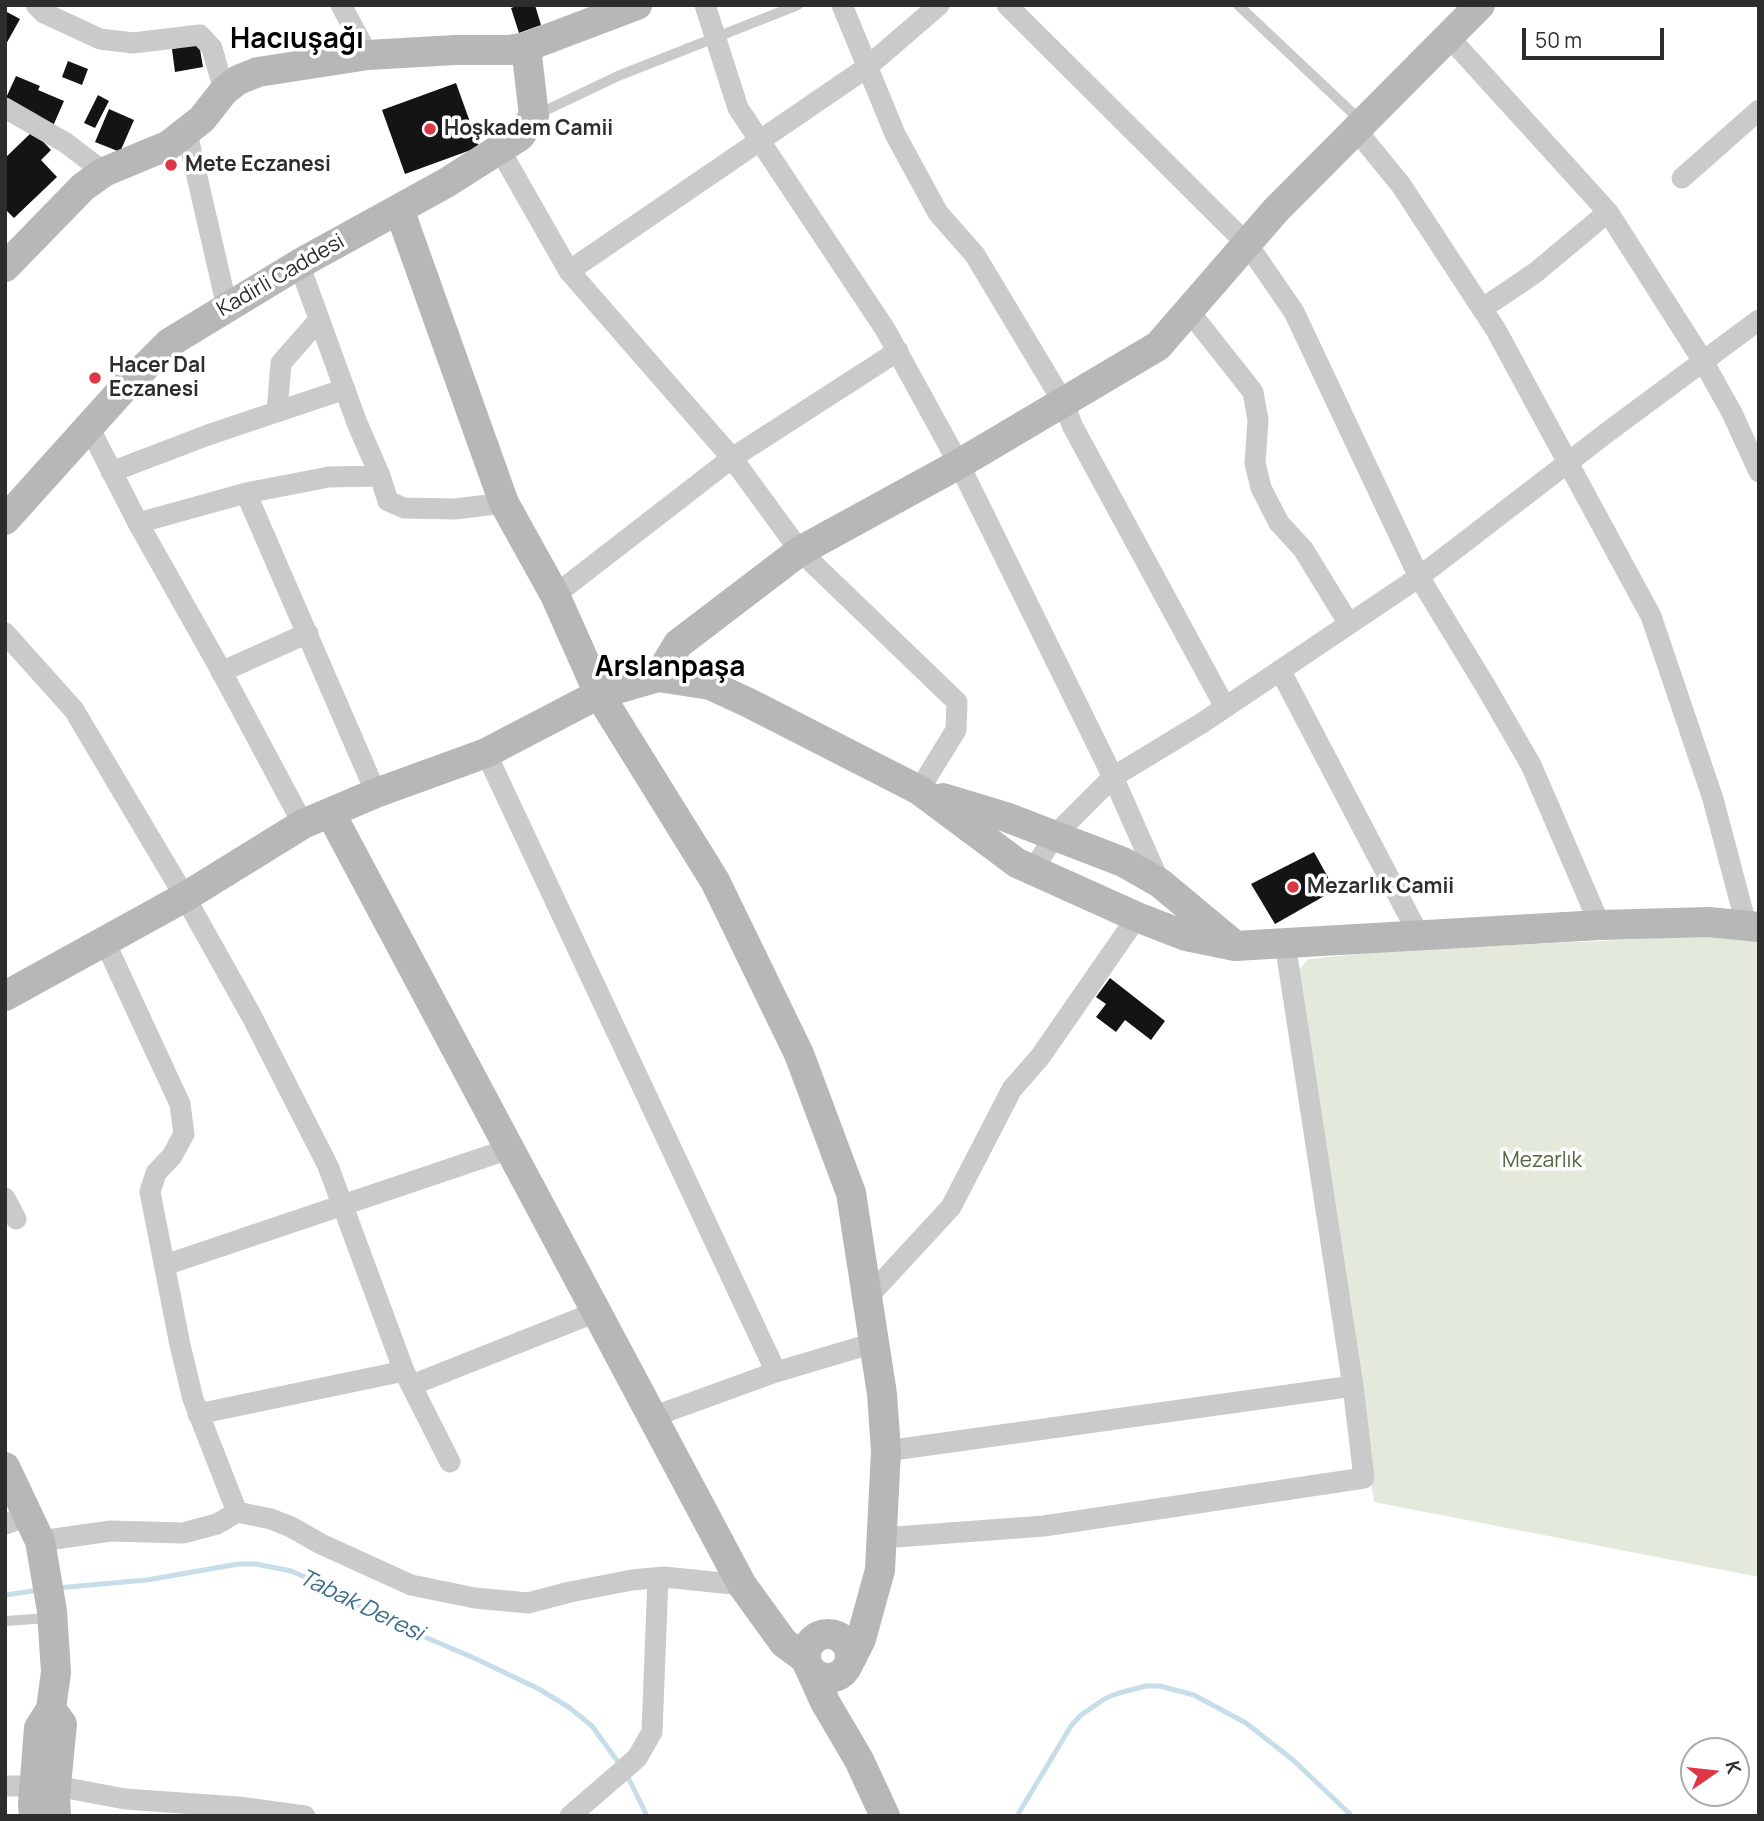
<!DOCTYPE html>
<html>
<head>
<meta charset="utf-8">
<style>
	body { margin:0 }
	#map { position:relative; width:1764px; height:1821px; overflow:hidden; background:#fff; font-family:Manrope,sans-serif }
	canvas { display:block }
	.frame { position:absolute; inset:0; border:7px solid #2d2d2d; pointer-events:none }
	.north { position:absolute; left:1680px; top:1737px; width:70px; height:70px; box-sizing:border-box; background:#fff; border:2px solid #ababab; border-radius:50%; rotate:76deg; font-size:19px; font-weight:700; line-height:28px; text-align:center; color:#2d2d2d }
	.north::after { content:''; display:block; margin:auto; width:24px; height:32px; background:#dd3647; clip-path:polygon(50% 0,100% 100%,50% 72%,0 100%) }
	.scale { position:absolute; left:1522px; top:28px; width:142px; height:32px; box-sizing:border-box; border:4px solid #2d2d2d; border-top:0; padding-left:9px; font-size:21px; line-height:24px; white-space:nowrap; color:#2d2d2d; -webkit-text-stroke:5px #fff; paint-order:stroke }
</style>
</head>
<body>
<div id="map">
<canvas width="1764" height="1821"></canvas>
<div class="frame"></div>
<div class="north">K</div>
<div class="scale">50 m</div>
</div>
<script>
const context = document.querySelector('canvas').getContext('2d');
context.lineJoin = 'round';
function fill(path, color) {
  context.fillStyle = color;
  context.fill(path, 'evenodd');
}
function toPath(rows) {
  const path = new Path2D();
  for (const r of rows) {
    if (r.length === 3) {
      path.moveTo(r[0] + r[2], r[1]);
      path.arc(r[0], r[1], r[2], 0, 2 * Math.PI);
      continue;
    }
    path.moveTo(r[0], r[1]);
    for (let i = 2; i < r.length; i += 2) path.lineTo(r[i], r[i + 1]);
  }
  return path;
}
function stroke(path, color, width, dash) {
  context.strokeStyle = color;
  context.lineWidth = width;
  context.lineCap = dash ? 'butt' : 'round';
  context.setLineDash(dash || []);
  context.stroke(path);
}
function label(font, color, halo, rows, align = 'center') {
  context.font = font + ' Manrope,sans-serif';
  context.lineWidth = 7;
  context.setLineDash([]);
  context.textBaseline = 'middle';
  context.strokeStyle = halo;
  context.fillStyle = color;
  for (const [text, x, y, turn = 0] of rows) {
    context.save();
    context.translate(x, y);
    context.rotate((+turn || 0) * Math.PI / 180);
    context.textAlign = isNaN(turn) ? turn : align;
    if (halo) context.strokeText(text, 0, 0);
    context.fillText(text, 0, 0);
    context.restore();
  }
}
fill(toPath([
	[1725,935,1759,942,1759,1577,1374,1502,1295,975,1308,959,1389,951]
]), '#e3eadb');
stroke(toPath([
	[57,1588,147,1580,238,1564,256,1564,291,1571,330,1588,378,1617,474,1658,539,1689,570,1708,592,1726,621,1766],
	[5,1595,40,1590],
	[627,1775,647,1816],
	[1017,1816,1071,1726,1081,1715,1106,1698,1119,1693,1146,1686,1160,1686,1194,1695,1246,1723,1293,1760,1352,1816]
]), '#c7dde9', 5);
fill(toPath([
	[519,5,535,5,541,25,519,33,511,8],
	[5,11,20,19,5,46],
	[199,44,203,67,175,72,172,49],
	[68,61,88,69,82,85,62,77],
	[16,76,40,86,38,90,64,101,53,126,5,100],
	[456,83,479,147,405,174,382,110],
	[98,95,109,101,95,128,84,123],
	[109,109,134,120,120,152,95,142],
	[33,131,51,150,41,160,57,177,14,218,5,209,5,158],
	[1314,852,1335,890,1275,924,1251,884],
	[1110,978,1165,1021,1151,1040,1125,1020,1116,1032,1096,1017,1106,1004,1096,997]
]), '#141414');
stroke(toPath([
	[1238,5,1361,121],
	[536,115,618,76,798,5],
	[5,1621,49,1618]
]), '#cacaca', 10);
stroke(toPath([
	[36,5,44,13,100,39,133,43,200,35,212,48,224,91],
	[341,5,368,55],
	[705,5,738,108,885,329,959,464,1113,777,1160,883],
	[842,5,895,134,938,213,975,255,1063,402,1073,427,1225,707],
	[1007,5,1248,245,1294,312,1419,577,1486,687,1531,765,1600,925],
	[1448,36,1608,212,1703,361,1732,413,1759,472],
	[5,108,66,143,104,172],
	[1356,130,1401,185,1496,330,1651,616,1713,799,1746,924],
	[187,133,227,307],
	[500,150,569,271,732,458,800,551,957,702,956,730,919,790],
	[1682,178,1759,110],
	[299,264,357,423,380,476],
	[569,271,866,68,939,5],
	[1483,308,1535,273,1608,212],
	[1189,311,1253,392,1258,420,1255,463,1261,488,1279,523,1303,549,1349,624],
	[277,412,281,363,319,320],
	[89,427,138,523,218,665,303,824],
	[111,472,208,435,345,389],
	[246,493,376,793],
	[138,523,246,493,329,477,380,476,388,501,404,508,455,509,504,503],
	[555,595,732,458,898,351],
	[5,633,74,710,185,897,251,1015,328,1166,404,1371,450,1462],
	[1280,670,1420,937],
	[221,672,308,633],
	[486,753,776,1372],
	[1033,870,1055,835,1113,777,1202,723,1419,577,1609,431,1759,320],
	[105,942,180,1104,184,1134,172,1156,156,1173,150,1192,180,1345,193,1399,237,1512],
	[5,1198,16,1219],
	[165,1265,509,1149],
	[867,1298,951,1207,1012,1089,1040,1057,1137,917],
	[412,1385,596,1312],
	[198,1414,404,1371],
	[652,1417,776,1372,874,1343],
	[886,1451,1353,1386],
	[5,1524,28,1516],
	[882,1538,1044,1526,1364,1478,1353,1386,1285,943],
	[40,1541,111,1531,183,1533,217,1524,237,1512,271,1519,291,1527,321,1544,411,1585,475,1598,528,1603,570,1592,632,1580,664,1577,742,1585],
	[5,1786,34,1786],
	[56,1786,125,1799,238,1807,305,1816],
	[570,1816,637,1758,652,1732,658,1578]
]), '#cacaca', 21);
stroke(toPath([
	[399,209,504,503,555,595,599,694,715,881,799,1054,851,1193,882,1394,886,1451,880,1570,861,1639,851,1659],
	[5,267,83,187,104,172,169,145,202,119,224,91,238,80,258,72,368,55,455,50,509,50,526,47,637,5],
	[5,520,123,389,169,343,299,264,446,183,520,136,534,116,526,47],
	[658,677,678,644,800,551,959,464,1158,346,1276,210,1480,5],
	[943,798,1006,817,1123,862,1160,883,1232,943],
	[331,814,742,1585,784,1643,806,1659],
	[5,996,185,897,303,824,376,793,486,753,599,694,658,677,710,685,749,703,919,790,1017,863,1137,917,1186,936,1235,946,1600,925,1709,922,1759,927],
	[5,1467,40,1541,52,1611,56,1672,51,1709,39,1728,33,1804,34,1816],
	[828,1656,22],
	[811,1671,825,1702,859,1760,885,1816],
	[51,1709,62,1724,55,1795,56,1816]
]), '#b7b7b7', 30);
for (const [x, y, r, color] of [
	[430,129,7,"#dd3647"],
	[171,165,7,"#dd3647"],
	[95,378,7,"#dd3647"],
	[1293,887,7,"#dd3647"]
]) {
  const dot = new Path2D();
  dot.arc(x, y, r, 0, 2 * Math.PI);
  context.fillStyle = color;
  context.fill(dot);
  stroke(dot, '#fff', 2.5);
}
label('bold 21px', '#2d2d2d', '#fff', [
	["Hoşkadem Camii",444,129],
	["Mete Eczanesi",185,165],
	["Hacer Dal",109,366],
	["Eczanesi",109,390],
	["Mezarlık Camii",1307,887]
], 'left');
label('21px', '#2d2d2d', '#fff', [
	["Kadirli Caddesi",281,276,-30]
]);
label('21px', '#51663c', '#fff', [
	["Mezarlık",1542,1161]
]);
label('italic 23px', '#3f708b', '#fff', [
	["Tabak Deresi",361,1606,26]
]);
label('bold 28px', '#000', '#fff', [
	["Hacıuşağı",297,40],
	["Arslanpaşa",670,668]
]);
</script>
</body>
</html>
